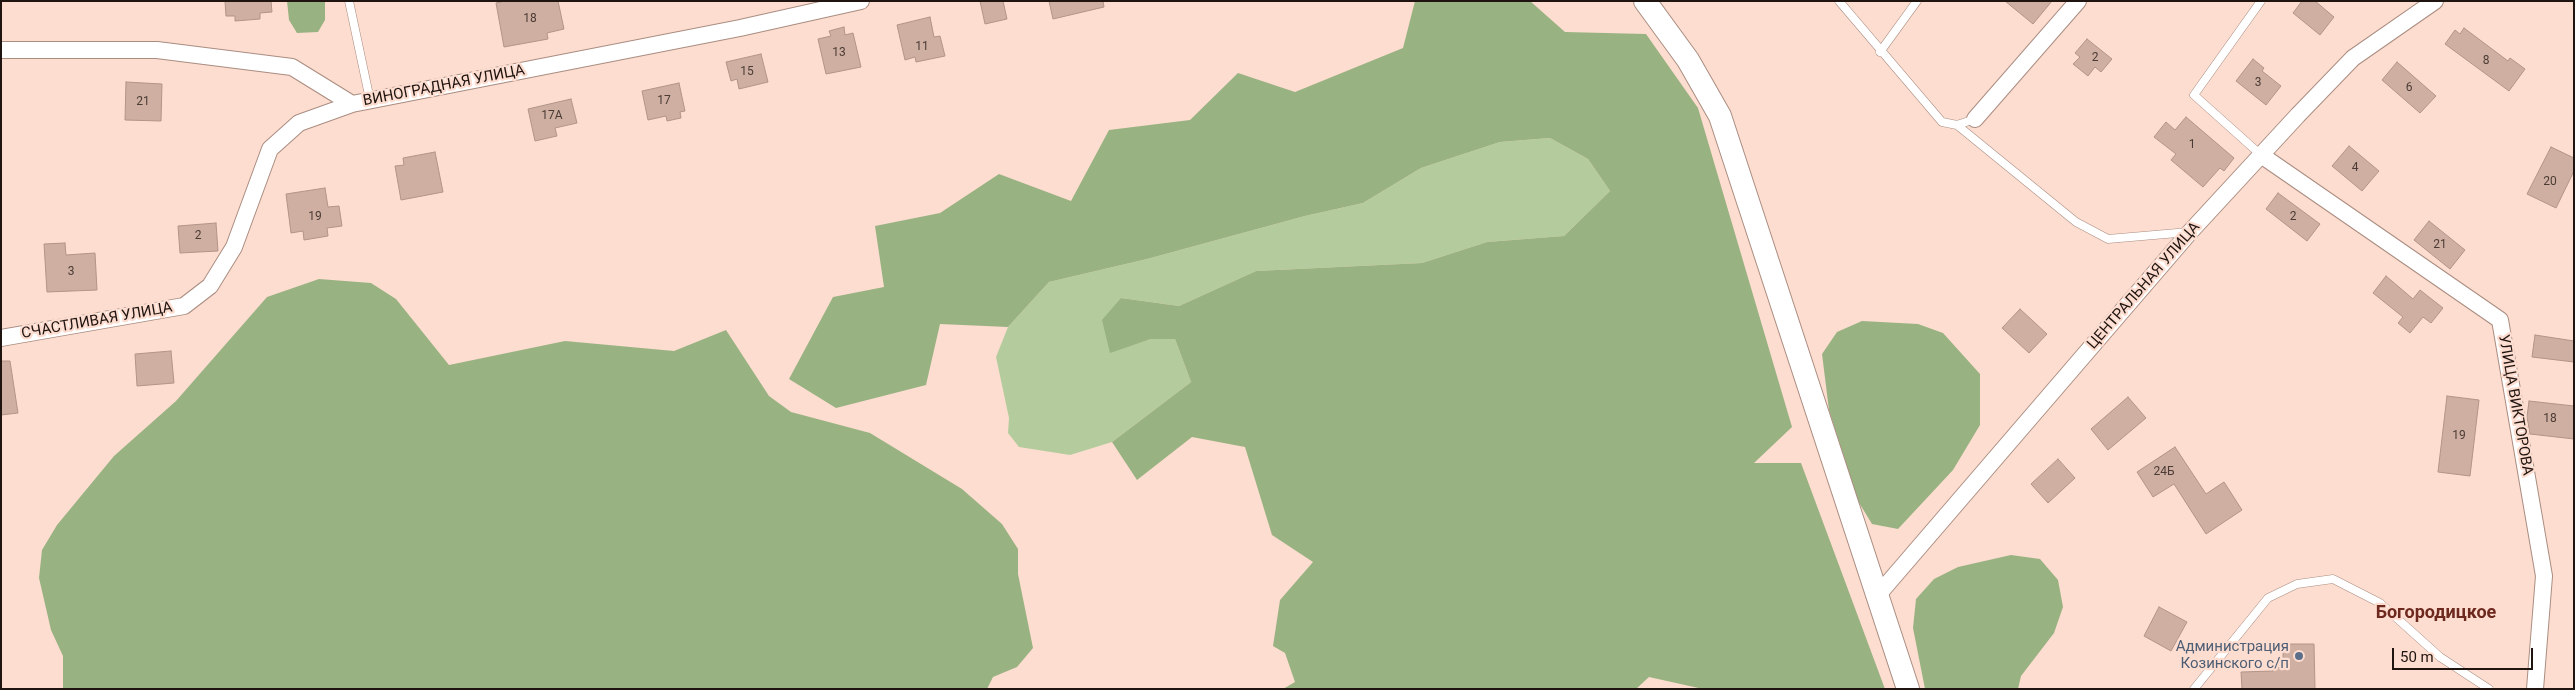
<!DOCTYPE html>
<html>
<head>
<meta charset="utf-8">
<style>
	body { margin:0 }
	#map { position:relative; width:2575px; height:690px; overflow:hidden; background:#fdddd0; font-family:Roboto,sans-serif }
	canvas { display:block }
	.frame { position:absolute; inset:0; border:2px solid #1f1410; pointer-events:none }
	.scale { position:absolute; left:2392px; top:648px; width:141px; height:22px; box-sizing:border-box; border:2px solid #1f1410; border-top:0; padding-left:6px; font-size:15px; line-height:18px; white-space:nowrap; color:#1f1410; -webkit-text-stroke:4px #fdddd0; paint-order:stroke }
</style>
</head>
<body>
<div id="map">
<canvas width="2575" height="690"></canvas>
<div class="frame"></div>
<div class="scale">50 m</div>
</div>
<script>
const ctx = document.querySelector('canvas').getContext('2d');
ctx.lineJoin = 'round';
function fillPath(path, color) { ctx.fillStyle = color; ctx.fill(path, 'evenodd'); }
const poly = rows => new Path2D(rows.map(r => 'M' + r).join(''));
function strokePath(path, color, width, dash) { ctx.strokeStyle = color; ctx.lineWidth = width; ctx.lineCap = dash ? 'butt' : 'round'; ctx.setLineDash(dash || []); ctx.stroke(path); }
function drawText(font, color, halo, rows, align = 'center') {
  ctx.font = font + ' Roboto,sans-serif'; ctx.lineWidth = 4.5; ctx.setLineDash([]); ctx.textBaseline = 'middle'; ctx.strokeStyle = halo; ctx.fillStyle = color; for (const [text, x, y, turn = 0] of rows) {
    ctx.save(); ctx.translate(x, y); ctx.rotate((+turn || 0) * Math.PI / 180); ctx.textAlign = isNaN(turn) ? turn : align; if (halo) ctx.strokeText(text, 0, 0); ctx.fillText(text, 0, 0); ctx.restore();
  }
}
fillPath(poly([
	[1550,138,1588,159,1610,191,1564,236,1487,242,1422,263,1256,271,1179,306,1121,298,1110,352,1151,339,1175,339,1191,382,1112,442,1070,455,1019,447,1008,433,1009,418,996,357,1008,327,1049,282,1147,259,1305,216,1363,203,1421,168,1500,142]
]), '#b4cc9d');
fillPath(poly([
	[287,1,325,1,325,20,318,32,297,33,289,20],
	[1415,1,1530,1,1565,32,1646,34,1698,108,1792,427,1754,463,1801,463,1885,689,1703,689,1649,677,1636,689,1283,689,1295,682,1285,653,1273,646,1280,600,1313,562,1272,535,1245,447,1192,437,1137,480,1112,442,1191,382,1175,339,1151,339,1110,353,1102,320,1121,298,1179,306,1256,271,1422,263,1487,242,1564,236,1610,191,1588,159,1550,138,1500,142,1421,168,1363,203,1305,216,1147,259,1049,282,1008,327,940,324,926,385,836,408,789,379,833,297,884,287,875,226,940,213,999,174,1071,201,1109,130,1190,120,1238,73,1295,92,1403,48],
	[319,279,371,283,396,299,449,365,565,341,674,351,726,330,769,396,791,412,870,433,962,489,1002,524,1018,549,1018,574,1033,648,1017,667,993,677,987,689,63,689,63,656,51,630,39,578,42,550,57,525,114,456,176,401,267,297],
	[1862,321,1918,324,1943,333,1980,374,1980,425,1953,470,1898,529,1872,524,1858,501,1829,410,1822,354,1837,332],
	[2011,555,2040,559,2058,580,2063,607,2054,633,2021,676,2018,689,1925,689,1913,628,1916,599,1934,579,1958,567]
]), '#99b282');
const building = poly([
	[225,1,271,1,272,12,260,13,260,19,235,21,235,16,226,16,225,1],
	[505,1,558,1,564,29,547,33,548,39,504,47,496,3,505,1],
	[980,1,1003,1,1007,19,985,24,980,1],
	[1049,1,1103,1,1104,7,1053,19,1049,1],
	[2005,1,2052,1,2033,24,2005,1],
	[2302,1,2315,1,2334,17,2320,35,2293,13,2302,1],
	[930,17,934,37,940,36,945,56,916,62,915,57,905,60,897,25,930,17],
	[844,27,845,35,853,33,861,67,826,74,818,39,831,36,829,31,844,27],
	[2464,28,2508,61,2510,58,2525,69,2509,91,2445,44,2455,30,2460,34,2464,28],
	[2087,39,2112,59,2101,72,2095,67,2088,76,2073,64,2080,57,2075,53,2087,39],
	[761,54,768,82,739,89,737,79,731,81,726,62,761,54],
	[2253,59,2264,68,2262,71,2281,86,2266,105,2236,81,2253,59],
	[2397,62,2436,96,2420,113,2382,80,2397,62],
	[126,82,162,84,161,121,125,120,126,82],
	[679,83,685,111,680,112,681,118,667,121,666,116,648,120,642,91,679,83],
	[571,99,577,123,555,128,557,136,535,141,528,109,571,99],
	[2186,117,2234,158,2224,171,2220,168,2203,187,2171,160,2176,154,2154,137,2166,122,2175,130,2186,117],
	[2349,146,2379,171,2362,191,2332,166,2349,146],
	[2551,147,2574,158,2574,171,2556,208,2527,194,2551,147],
	[435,152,443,192,401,200,395,166,404,165,403,158,435,152],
	[325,188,328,207,339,206,342,226,327,228,328,236,304,240,303,231,291,233,286,194,325,188],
	[2278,193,2320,224,2307,241,2266,209,2278,193],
	[2429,221,2465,250,2450,269,2414,240,2429,221],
	[216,223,218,251,180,253,178,226,216,223],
	[65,243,66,255,95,253,97,290,47,292,44,244,65,243],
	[2386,276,2413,299,2420,290,2443,308,2431,323,2423,317,2410,333,2398,323,2403,317,2373,293,2386,276],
	[2020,309,2047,334,2029,353,2002,328,2020,309],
	[2535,335,2574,341,2574,362,2532,357,2535,335],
	[171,351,174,383,137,386,135,354,171,351],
	[1,361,10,361,18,413,1,415,1,361],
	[2447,396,2479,400,2470,476,2438,472,2447,396],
	[2128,397,2146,418,2108,450,2091,429,2128,397],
	[2529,401,2574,406,2574,439,2530,434,2527,417,2529,401],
	[2175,447,2206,494,2224,482,2242,510,2206,534,2174,484,2153,497,2137,472,2175,447],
	[2058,459,2075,478,2048,503,2031,484,2058,459],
	[2159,607,2187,622,2171,651,2144,636,2159,607],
	[2283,644,2314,644,2315,689,2242,689,2241,672,2273,671,2273,668,2283,667,2283,644]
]);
fillPath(building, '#ceafa2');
strokePath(building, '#b29488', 1);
const lane = poly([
	[349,1,370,100],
	[1839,1,1942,122,1957,125,1975,119],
	[2261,1,2194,95,2261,155],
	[1880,52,1917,1],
	[1957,125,2076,222,2108,239,2189,232],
	[2194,689,2268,598,2297,584,2333,579,2380,603,2440,657,2489,689]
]);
const street = poly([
	[1,50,157,50,292,67,352,104,740,28,861,1],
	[1975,119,2078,1],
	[2261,155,2500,320,2544,576,2535,689],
	[1,338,184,306,210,286,234,247,270,149,299,123,352,104],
	[1877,596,2190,232,2298,115,2353,58,2435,1]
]);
const secondary = poly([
	[1645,1,1688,60,1720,116,1908,689]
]);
strokePath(lane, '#aa8d81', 9);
strokePath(street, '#aa8d81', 18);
strokePath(secondary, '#aa8d81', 24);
strokePath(lane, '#fff', 8);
strokePath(street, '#fff', 16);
strokePath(secondary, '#fff', 22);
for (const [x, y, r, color] of [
	[2299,656,5,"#5c6f8a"]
]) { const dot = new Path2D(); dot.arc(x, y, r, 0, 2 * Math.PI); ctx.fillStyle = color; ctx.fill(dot); strokePath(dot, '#fdddd0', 2); }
drawText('12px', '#4b3b34', null, [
	["18",530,19],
	["11",922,47],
	["13",839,53],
	["2",2095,58],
	["8",2486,61],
	["15",747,72],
	["3",2258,83],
	["6",2409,88],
	["17",664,101],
	["21",143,102],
	["17А",552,116],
	["1",2192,145],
	["4",2355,168],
	["20",2550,182],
	["19",315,217],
	["2",2293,217],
	["2",198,236],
	["21",2440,245],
	["3",71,272],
	["18",2550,419],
	["19",2459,436],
	["24Б",2164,472]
]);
drawText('15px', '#1f1410', '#fdddd0', [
	["ВИНОГРАДНАЯ УЛИЦА",444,86,-11],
	["ЦЕНТРАЛЬНАЯ УЛИЦА",2144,286,-49],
	["СЧАСТЛИВАЯ УЛИЦА",97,321,-10],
	["УЛИЦА ВИКТОРОВА",2515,405,80]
]);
drawText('15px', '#4e5e75', '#fdddd0', [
	["Администрация",2289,647],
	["Козинского с/п",2289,664]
], 'right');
drawText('bold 18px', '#6d291e', '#fdddd0', [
	["Богородицкое",2436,613]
]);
</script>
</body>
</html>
